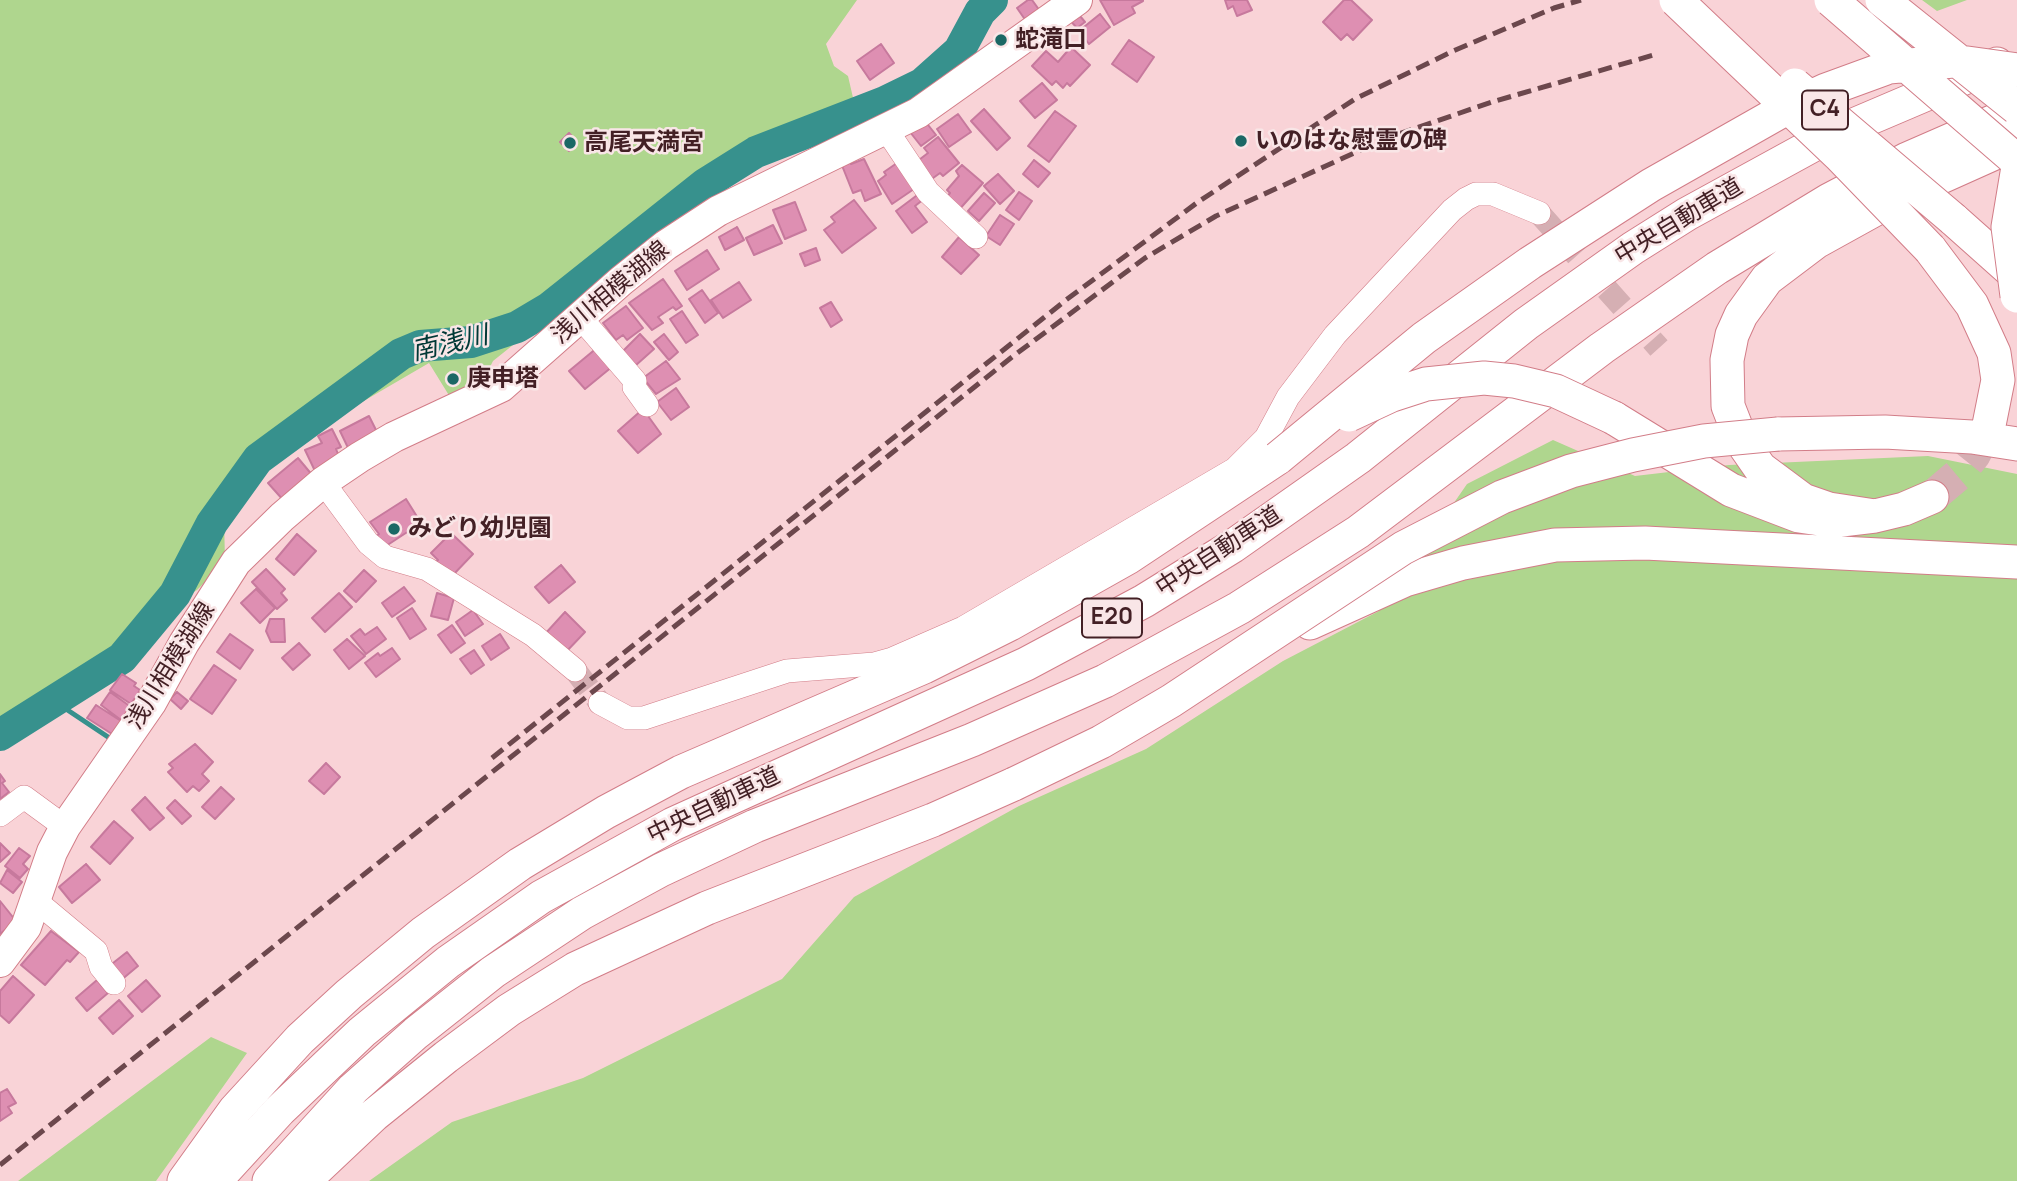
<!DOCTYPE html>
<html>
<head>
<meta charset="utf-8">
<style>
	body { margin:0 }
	canvas { display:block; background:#f9d3d7 }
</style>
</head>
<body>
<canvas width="2017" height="1181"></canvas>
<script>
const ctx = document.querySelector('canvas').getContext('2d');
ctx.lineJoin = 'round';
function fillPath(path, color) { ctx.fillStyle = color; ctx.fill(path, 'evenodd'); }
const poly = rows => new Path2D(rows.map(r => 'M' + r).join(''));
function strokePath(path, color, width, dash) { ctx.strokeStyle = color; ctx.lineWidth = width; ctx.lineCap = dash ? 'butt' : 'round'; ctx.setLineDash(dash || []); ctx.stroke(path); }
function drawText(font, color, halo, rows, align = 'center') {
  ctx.font = font + ' Manrope,"Noto Sans JP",sans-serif'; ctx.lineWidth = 5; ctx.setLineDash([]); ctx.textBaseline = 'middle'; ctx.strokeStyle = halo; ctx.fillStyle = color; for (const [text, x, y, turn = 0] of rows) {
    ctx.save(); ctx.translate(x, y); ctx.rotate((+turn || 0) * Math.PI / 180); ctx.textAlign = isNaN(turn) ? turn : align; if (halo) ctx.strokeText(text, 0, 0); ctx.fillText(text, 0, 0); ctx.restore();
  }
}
fillPath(poly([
	[0,0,857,0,826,44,834,66,848,76,854,102,783,129,493,361,485,377,450,397,429,363,302,437,261,473,224,517,225,562,197,590,145,621,97,665,0,719],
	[1922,0,1967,0,1937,11],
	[1553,440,1635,476,1729,465,1928,456,2017,474,2017,1181,369,1181,452,1122,583,1078,782,979,854,897,1019,806,1146,749,1283,661,1379,611,1467,484],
	[211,1037,247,1053,156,1181,18,1181]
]), '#afd68e');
strokePath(poly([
	[54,701,114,741]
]), '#37918d', 5);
strokePath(poly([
	[0,735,122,658,175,594,212,523,258,459,401,354,420,346,471,342,517,327,549,308,705,184,756,152,885,102,922,84,959,51,980,12,992,0]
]), '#37918d', 32);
const building = poly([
	[1028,0,1032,0,1040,11,1026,21,1017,8,1028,0],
	[1100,0,1143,0,1143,1,1132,7,1135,13,1114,25,1100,0],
	[1225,0,1247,0,1252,10,1237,16,1233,6,1228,9,1225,0],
	[1344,0,1351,0,1372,20,1353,40,1347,34,1341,40,1323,22,1344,0],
	[1075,10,1085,22,1077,28,1067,17,1075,10],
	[1100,14,1110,27,1089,44,1079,31,1100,14],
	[1129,40,1154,57,1137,82,1112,64,1129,40],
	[881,44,894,63,870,80,857,61,881,44],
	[1071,47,1090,65,1070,86,1067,83,1063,88,1056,81,1052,85,1032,66,1046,51,1058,62,1071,47],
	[1042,83,1057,100,1035,118,1020,101,1042,83],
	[984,109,1010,138,997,150,971,121,984,109],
	[1055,111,1076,126,1049,162,1028,146,1055,111],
	[958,114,971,132,949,147,937,129,958,114],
	[925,121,936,135,921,146,910,132,925,121],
	[569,133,577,142,569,151,560,142,569,133],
	[938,137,959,163,943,176,940,173,929,181,915,163,928,153,924,148,938,137],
	[864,159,881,194,865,201,861,190,853,193,841,163,849,160,851,164,864,159],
	[1034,160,1050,173,1038,187,1023,174,1034,160],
	[897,163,914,189,892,204,878,181,886,175,884,172,897,163],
	[962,165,983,183,957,212,944,200,950,193,947,190,959,176,956,171,962,165],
	[998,174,1014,191,1000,204,984,186,998,174],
	[1019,192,1032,201,1019,220,1006,210,1019,192],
	[920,193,924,199,915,206,927,222,912,233,896,211,920,193],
	[984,193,995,203,979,221,968,211,984,193],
	[854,200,876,228,842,253,824,230,835,222,831,217,854,200],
	[795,202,806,230,785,239,773,210,795,202],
	[1000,215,1014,224,1000,245,986,236,1000,215],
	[773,225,782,243,754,255,746,238,773,225],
	[737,227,744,240,725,250,719,237,737,227],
	[959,237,979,255,961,274,942,257,959,237],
	[816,248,820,260,805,266,800,254,816,248],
	[707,250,719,269,687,290,675,271,707,250],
	[663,279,682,306,676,310,673,307,658,317,663,323,652,330,629,303,663,279],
	[739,282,751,300,723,318,711,300,739,282],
	[702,290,718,313,705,323,689,299,702,290],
	[831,302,842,320,831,327,820,308,831,302],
	[626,306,643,328,627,340,623,335,616,340,603,323,626,306],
	[682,311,698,335,686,343,670,319,682,311],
	[640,334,654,349,635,366,622,352,640,334],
	[664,334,678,352,669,360,654,342,664,334],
	[598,347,613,366,585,389,569,371,598,347],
	[666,361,680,379,656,394,643,378,666,361],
	[676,388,689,407,671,420,657,402,676,388],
	[643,409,661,434,638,453,618,431,643,409],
	[369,416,379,436,350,452,340,431,369,416],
	[332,429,341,447,336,449,340,459,315,471,305,450,322,443,318,436,332,429],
	[298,458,313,476,284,501,268,483,298,458],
	[406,499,421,523,383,548,374,538,379,534,370,522,406,499],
	[451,533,473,554,453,575,436,562,438,560,431,553,451,533],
	[297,534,316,551,294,575,276,559,297,534],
	[561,565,575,582,549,603,535,587,561,565],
	[266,569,285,589,281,593,287,600,277,609,252,582,266,569],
	[364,570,376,581,356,602,344,591,364,570],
	[404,587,415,601,392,617,382,603,404,587],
	[256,589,275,608,260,623,241,603,256,589],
	[339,593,352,607,325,632,312,618,339,593],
	[437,593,454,598,448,620,431,616,437,593],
	[412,608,426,629,410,639,397,618,412,608],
	[473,610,483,624,465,636,456,622,473,610],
	[565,612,585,632,565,653,545,634,565,612],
	[270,619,284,619,285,642,271,642,266,631,270,619],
	[452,625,465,643,451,653,438,635,452,625],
	[377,627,386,639,366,654,351,636,360,629,365,635,377,627],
	[230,634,253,650,240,669,217,652,230,634],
	[500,634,509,648,491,660,482,646,500,634],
	[347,639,365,656,349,669,334,650,347,639],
	[299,643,310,655,293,670,282,658,299,643],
	[392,648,400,659,376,677,365,663,378,653,380,656,392,648],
	[474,650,484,665,471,674,460,659,474,650],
	[214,665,236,680,212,714,190,699,214,665],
	[122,674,136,683,134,686,140,690,131,704,110,690,122,674],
	[110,692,131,707,121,720,101,705,110,692],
	[177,692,188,701,181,709,170,699,177,692],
	[96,705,121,721,112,734,87,718,96,705],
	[195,744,213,762,202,774,209,781,199,791,193,786,187,792,168,772,173,768,169,764,195,744],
	[326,763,340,777,324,794,309,781,326,763],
	[0,774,5,781,2,783,9,792,0,799,0,774],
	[221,787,234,799,215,819,202,807,221,787],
	[145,797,164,818,150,830,132,810,145,797],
	[175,800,191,816,182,824,167,808,175,800],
	[114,821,133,838,110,864,91,847,114,821],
	[0,843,10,853,0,862,0,843],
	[19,848,30,856,23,864,28,869,20,878,5,866,19,848],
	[86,864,100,880,72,903,59,887,86,864],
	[7,870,22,882,13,893,0,883,7,870],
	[0,901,16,921,0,934,0,901],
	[51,931,79,952,70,962,67,960,45,985,21,965,51,931],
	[127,952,138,966,120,981,108,967,127,952],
	[13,976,34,995,9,1023,0,1015,0,991,13,976],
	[97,980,108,993,87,1011,76,998,97,980],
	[146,980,160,996,142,1012,128,996,146,980],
	[119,1000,133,1016,113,1034,99,1018,119,1000],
	[7,1089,16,1103,8,1107,12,1113,0,1121,0,1093,7,1089]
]);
fillPath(building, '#de8fb2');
strokePath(building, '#c7799d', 2);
strokePath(poly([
	[1539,213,1659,348],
	[575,670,600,703]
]), '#d5afb3', 23, [23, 11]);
strokePath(poly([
	[1932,497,1958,475,1974,455,1989,425]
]), '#d5afb3', 33, [33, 17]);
const minor = poly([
	[886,129,928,192,976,237],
	[579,316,635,381,634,387,647,405],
	[323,482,368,543,385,557,427,569,533,635,575,670],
	[600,703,628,718,644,718,787,671,874,664,892,659,963,628,1235,469,1266,438,1288,397,1335,335,1452,210,1466,199,1476,194,1493,194,1539,213],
	[0,815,24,797,65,827],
	[36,901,96,951,101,967,114,983]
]);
const major = poly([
	[0,962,26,927,52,852,65,827,151,703,184,643,236,562,282,517,323,482,360,457,394,437,501,387,621,281,666,245,718,211,918,113,1077,0]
]);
const highway = poly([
	[1953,219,2017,276],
	[1930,249,1972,305,1994,353,1998,380,1989,425],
	[1614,418,1731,490,1799,516,1833,521,1875,516,1904,509,1932,497],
	[1778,434,1885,432,1972,437,2017,444],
	[1875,516,1829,509,1803,500,1760,468,1742,442,1728,406,1727,360,1732,335,1741,315,1767,279,1816,242,1901,195,2017,143],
	[1310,623,1405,580,1463,563,1555,545,1645,543,2017,562],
	[184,1181,235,1110,300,1039,349,994,423,933,520,864,606,812,681,772,924,667,1010,624,1129,557,1278,458],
	[215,1181,280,1110,362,1032,448,962,541,897,673,824,1026,664,1144,601,1233,546,1358,458,1526,324,1633,248,1687,214,1835,133,1997,64],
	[269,1181,353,1089,416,1033,493,972,582,913,661,870,755,826,972,740,1105,681,1239,608,1358,532,1602,348,1717,268,1829,200,1907,159,2017,111],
	[304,1181,374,1115,446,1057,509,1010,575,969,707,908,933,820,1014,784]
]);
strokePath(minor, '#d27d88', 24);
strokePath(major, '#d27d88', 32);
strokePath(highway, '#d27d88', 35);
strokePath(minor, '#fff', 23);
strokePath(major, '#fff', 30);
strokePath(highway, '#fff', 33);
strokePath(poly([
	[492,758,1066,300,1198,202,1355,99,1453,51,1554,8,1581,0],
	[0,1165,1012,357,1145,258,1216,216,1387,138,1492,102,1657,54]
]), '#6c484d', 5, [14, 7]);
const highwayBridge = poly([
	[1676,0,1840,156,1930,249],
	[1831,0,2017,161],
	[1882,0,2017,108],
	[1795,85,1953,219],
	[2017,173,2008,227,2017,296],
	[1349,415,1392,395,1426,384,1484,378,1514,381,1556,391,1614,418],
	[1278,458,1424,338,1530,263,1651,185,1785,109,1826,90,1889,67,1953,61,2017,70],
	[1014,784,1101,742,1171,701,1403,548,1502,497,1571,471,1633,455,1704,441,1778,434]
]);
strokePath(highwayBridge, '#d27d88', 35, []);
strokePath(highwayBridge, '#fff', 33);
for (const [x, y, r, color] of [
	[1001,40,7,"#1b6865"],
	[1241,141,7,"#1b6865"],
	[570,143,7,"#1b6865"],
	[453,379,7,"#1b6865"],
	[394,529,7,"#1b6865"]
]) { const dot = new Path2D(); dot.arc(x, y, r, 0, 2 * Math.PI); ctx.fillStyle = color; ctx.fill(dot); strokePath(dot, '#f9e6e7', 2.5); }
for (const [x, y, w] of [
	[1825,110,46],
	[1112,618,60]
]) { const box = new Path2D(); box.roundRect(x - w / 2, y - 19.5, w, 39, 5); ctx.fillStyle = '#f9e6e7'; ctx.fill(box); strokePath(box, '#432025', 2); }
drawText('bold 23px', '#432025', null, [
	["C4",1825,110],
	["E20",1112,618]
]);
drawText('bold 24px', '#432025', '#f9e6e7', [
	["蛇滝口",1015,40],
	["いのはな慰霊の碑",1255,141],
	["高尾天満宮",584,143],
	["庚申塔",467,379],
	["みどり幼児園",408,529]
], 'left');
drawText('24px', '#432025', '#f9e6e7', [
	["中央自動車道",1679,222,-31],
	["浅川相模湖線",611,293,-40],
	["中央自動車道",1219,552,-33],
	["浅川相模湖線",171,666,-58],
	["中央自動車道",714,806,-26]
]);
drawText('italic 26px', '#003836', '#f9e6e7', [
	["南浅川",450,344,-13]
]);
</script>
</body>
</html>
